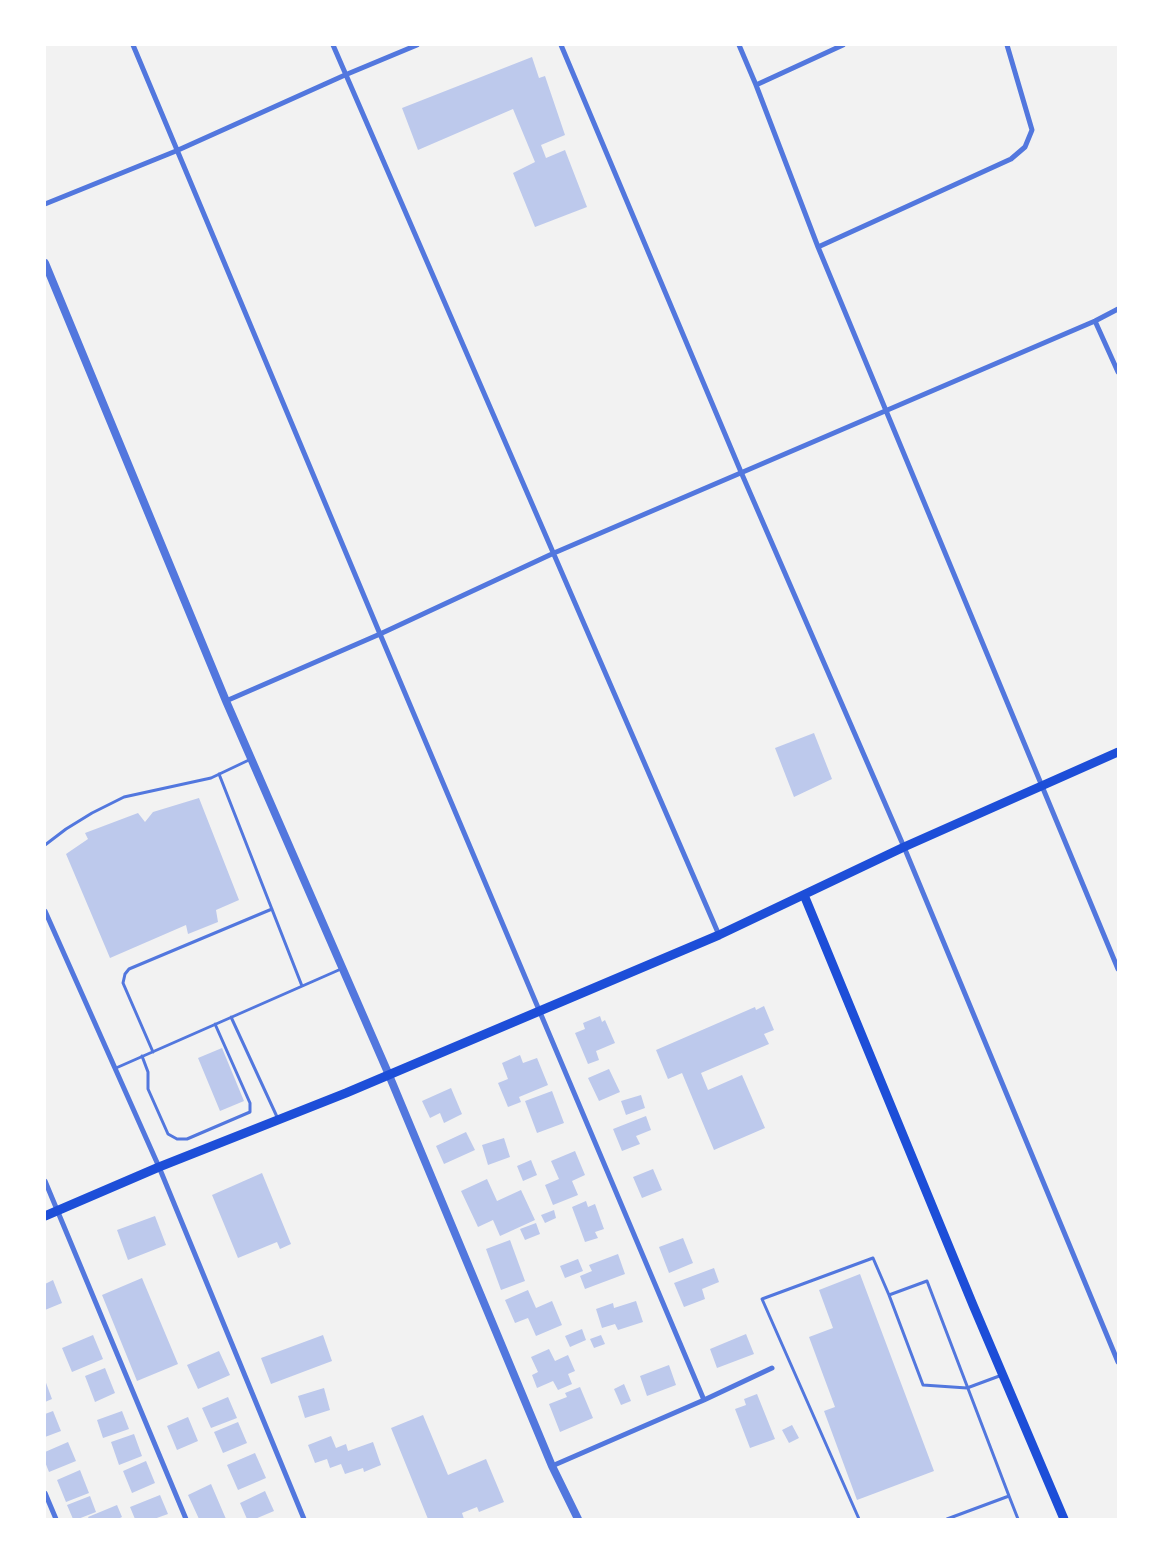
<!DOCTYPE html>
<html>
<head>
<meta charset="utf-8">
<style>
	body { margin:0 }
	#map { position:relative; width:1163px; height:1564px; overflow:hidden; background:#f2f2f2; font-family:"DejaVu Sans",sans-serif }
	canvas { display:block }
	.frame { position:absolute; inset:0; border:46px solid #fff; pointer-events:none }
</style>
</head>
<body>
<div id="map">
<canvas width="1163" height="1564"></canvas>
<div class="frame"></div>
</div>
<script>
const ctx = document.querySelector('canvas').getContext('2d');
ctx.lineJoin = 'round';
function fillPath(path, color) { ctx.fillStyle = color; ctx.fill(path, 'evenodd'); }
const poly = rows => new Path2D(rows.map(r => 'M' + r).join(''));
function strokePath(path, color, width, dash) { ctx.strokeStyle = color; ctx.lineWidth = width; ctx.lineCap = dash ? 'butt' : 'round'; ctx.setLineDash(dash || []); ctx.stroke(path); }
fillPath(poly([
	[532,57,539,78,545,76,565,135,541,145,546,158,565,150,587,207,535,227,513,173,535,162,513,109,418,150,402,108],
	[814,733,832,779,794,797,775,748],
	[199,798,239,900,216,910,218,922,188,934,186,925,110,958,66,854,88,839,85,833,138,813,145,822,153,812],
	[764,1006,774,1030,764,1034,769,1044,701,1073,708,1090,742,1075,765,1128,714,1150,682,1073,668,1079,656,1050,755,1007,756,1010],
	[600,1016,602,1022,605,1020,615,1043,596,1051,599,1060,588,1064,575,1033,585,1029,583,1023],
	[222,1048,244,1101,220,1111,198,1058],
	[520,1055,523,1063,537,1058,548,1085,519,1097,521,1102,508,1107,498,1083,508,1079,502,1063],
	[609,1069,620,1092,599,1101,588,1078],
	[451,1088,462,1114,444,1123,440,1113,430,1118,422,1101],
	[552,1091,564,1123,537,1133,525,1101],
	[641,1095,645,1108,626,1115,621,1101],
	[646,1116,651,1130,636,1136,640,1144,622,1151,613,1129],
	[466,1132,475,1150,444,1164,436,1146],
	[504,1138,510,1157,488,1165,482,1145],
	[575,1151,585,1175,572,1181,578,1195,553,1205,545,1185,559,1179,551,1161],
	[531,1160,537,1175,523,1181,517,1166],
	[653,1169,662,1190,642,1198,633,1177],
	[262,1173,291,1244,280,1249,277,1242,238,1258,212,1195],
	[487,1179,497,1201,521,1190,535,1220,500,1236,493,1220,478,1227,461,1191],
	[586,1201,588,1207,595,1204,604,1229,595,1232,598,1238,585,1242,572,1207],
	[554,1210,556,1218,545,1223,541,1215],
	[155,1216,166,1245,128,1260,117,1230],
	[536,1223,540,1234,525,1240,520,1229],
	[683,1238,693,1263,669,1273,659,1247],
	[510,1240,525,1281,501,1290,486,1249],
	[618,1254,625,1274,585,1289,580,1276,592,1271,589,1265],
	[578,1259,583,1271,565,1278,560,1266],
	[714,1268,719,1282,702,1289,705,1299,684,1307,674,1283],
	[860,1274,934,1471,857,1500,824,1411,835,1407,809,1337,833,1328,819,1290],
	[142,1278,178,1364,137,1381,102,1295],
	[53,1280,62,1303,45,1310,45,1284],
	[528,1290,536,1308,552,1301,562,1325,536,1336,528,1318,515,1323,505,1300],
	[636,1301,643,1322,618,1330,615,1324,602,1328,596,1309,613,1303,614,1308],
	[582,1329,586,1340,570,1347,565,1336],
	[746,1334,754,1354,717,1368,710,1349],
	[93,1335,103,1359,72,1372,62,1348],
	[323,1335,332,1361,271,1384,261,1358],
	[601,1335,605,1344,594,1348,590,1339],
	[549,1349,555,1361,568,1355,575,1371,568,1374,572,1384,558,1390,553,1381,537,1388,532,1375,538,1372,531,1357],
	[219,1351,230,1375,198,1389,187,1365],
	[669,1365,676,1385,647,1396,640,1376],
	[105,1368,115,1393,95,1402,85,1376],
	[45,1380,52,1399,45,1402],
	[624,1384,631,1401,621,1405,614,1389],
	[580,1387,593,1418,560,1432,549,1404,567,1397,565,1393],
	[324,1388,330,1410,305,1418,298,1396],
	[757,1394,775,1439,750,1448,735,1409,746,1405,744,1399],
	[228,1397,237,1418,211,1428,202,1408],
	[53,1411,61,1431,45,1437,45,1414],
	[122,1411,129,1429,103,1438,97,1420],
	[423,1415,448,1475,486,1459,504,1502,479,1512,477,1507,462,1513,464,1519,428,1519,391,1428],
	[188,1417,198,1441,177,1450,167,1426],
	[238,1422,247,1443,223,1453,214,1432],
	[792,1425,799,1438,789,1443,782,1430],
	[134,1434,142,1456,119,1465,111,1442],
	[331,1436,336,1448,346,1444,348,1451,373,1442,381,1465,364,1472,363,1468,345,1474,341,1464,330,1468,327,1459,315,1463,308,1445],
	[68,1442,76,1461,49,1472,45,1462,45,1452],
	[255,1453,266,1478,238,1490,227,1465],
	[146,1461,155,1483,132,1493,123,1471],
	[80,1470,89,1493,66,1502,57,1480],
	[211,1484,226,1519,199,1519,188,1495],
	[265,1491,274,1511,255,1519,247,1519,240,1503],
	[160,1495,168,1514,154,1519,135,1519,130,1507],
	[90,1496,96,1512,78,1519,73,1519,67,1505],
	[117,1505,122,1517,118,1519,89,1519,88,1517]
]), '#bdc9ec');
strokePath(poly([
	[219,774,302,986],
	[45,845,66,829,92,813,124,797,211,778,251,759],
	[231,1017,278,1119],
	[153,1052,123,983,125,974,129,969,272,909],
	[142,1056,148,1072,148,1089,168,1134,177,1139,187,1139,250,1112,250,1103,215,1024],
	[116,1068,341,969],
	[889,1295,923,1385,967,1388,1002,1375],
	[1009,1496,1018,1519],
	[859,1519,762,1299,873,1258,889,1295,927,1281,1009,1496,947,1519]
]), '#5277de', 3);
strokePath(poly([
	[133,45,380,634,704,1400],
	[333,45,719,935],
	[561,45,741,472,904,847,1118,1362],
	[739,45,756,85,818,247,1118,969],
	[756,85,843,45],
	[45,204,176,151,345,75,417,45],
	[818,247,1011,159,1025,147,1032,130,1007,45],
	[1095,321,1118,372],
	[226,701,380,634,554,553,1095,321,1118,309],
	[45,911,159,1167,304,1519],
	[45,1181,186,1519],
	[552,1466,704,1400,772,1368],
	[45,1493,56,1519]
]), '#5277de', 5);
strokePath(poly([
	[45,263,226,701,389,1075,552,1466,578,1519]
]), '#5277de', 8);
strokePath(poly([
	[804,895,973,1305,1064,1519],
	[45,1216,159,1167,346,1093,719,935,904,847,1118,752]
]), '#1d4ed8', 9);
</script>
</body>
</html>
